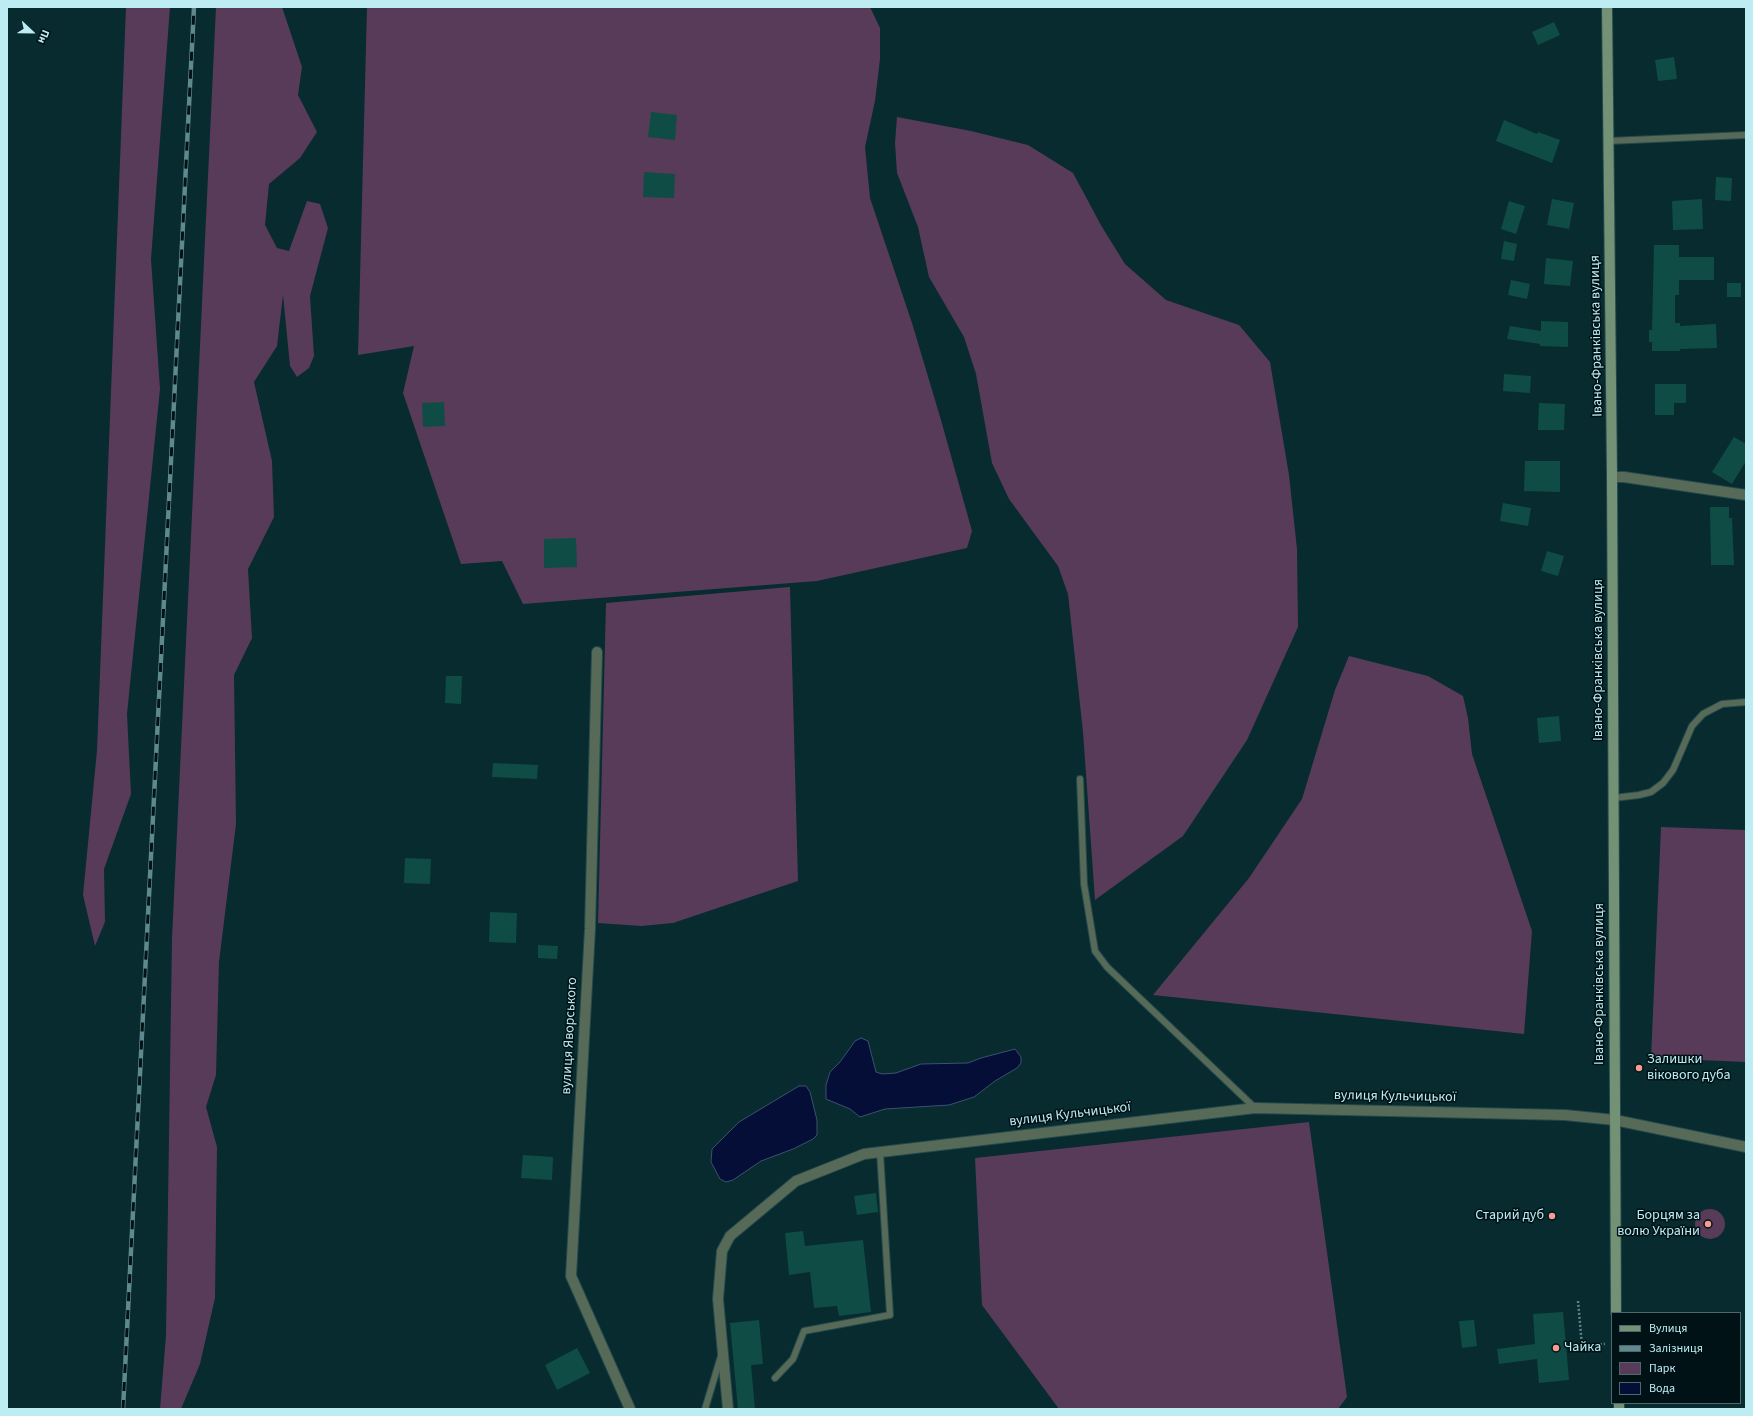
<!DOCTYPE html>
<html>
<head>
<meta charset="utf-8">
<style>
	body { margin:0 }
	#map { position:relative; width:1753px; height:1416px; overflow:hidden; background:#072b2f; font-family:"Source Sans 3",sans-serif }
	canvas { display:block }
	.frame { position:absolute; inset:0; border:8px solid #bdedf3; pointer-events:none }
	.legend { position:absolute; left:1611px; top:1312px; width:130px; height:92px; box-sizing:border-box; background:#001215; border:1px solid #4c6a6e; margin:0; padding:5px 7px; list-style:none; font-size:12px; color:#bdedf3 }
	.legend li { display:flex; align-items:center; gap:8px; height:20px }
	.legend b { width:20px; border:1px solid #4c6a6e }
	.north { position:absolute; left:12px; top:12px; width:40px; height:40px; -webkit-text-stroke:3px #001215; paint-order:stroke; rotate:112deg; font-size:11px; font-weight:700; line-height:16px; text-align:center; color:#bdedf3 }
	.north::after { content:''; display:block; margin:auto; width:14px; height:18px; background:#bdedf3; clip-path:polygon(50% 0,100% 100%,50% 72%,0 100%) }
</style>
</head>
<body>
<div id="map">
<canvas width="1753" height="1416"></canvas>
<div class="frame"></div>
<ul class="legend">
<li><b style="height:5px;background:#739174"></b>Вулиця</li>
<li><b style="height:5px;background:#5f898e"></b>Залізниця</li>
<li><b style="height:11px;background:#583b58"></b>Парк</li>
<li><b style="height:11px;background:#040e37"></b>Вода</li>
</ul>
<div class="north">Пн</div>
</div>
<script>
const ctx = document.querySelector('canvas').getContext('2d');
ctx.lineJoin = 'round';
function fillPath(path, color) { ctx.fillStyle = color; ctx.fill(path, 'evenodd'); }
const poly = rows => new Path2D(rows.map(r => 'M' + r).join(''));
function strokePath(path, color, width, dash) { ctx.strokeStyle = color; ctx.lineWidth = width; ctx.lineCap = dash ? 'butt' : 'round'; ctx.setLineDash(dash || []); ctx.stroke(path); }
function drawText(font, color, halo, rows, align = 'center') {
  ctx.font = font + ' "Source Sans 3",sans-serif'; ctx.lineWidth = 3; ctx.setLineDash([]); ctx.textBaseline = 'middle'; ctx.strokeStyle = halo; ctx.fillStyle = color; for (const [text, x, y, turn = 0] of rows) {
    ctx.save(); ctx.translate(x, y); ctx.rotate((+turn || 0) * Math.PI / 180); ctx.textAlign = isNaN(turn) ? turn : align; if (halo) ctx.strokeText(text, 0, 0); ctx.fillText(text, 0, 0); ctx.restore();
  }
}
fillPath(poly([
	[126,7,170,7,151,259,160,389,127,714,131,794,104,869,105,922,95,946,83,895,97,750],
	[216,7,282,7,302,67,298,95,317,132,300,158,269,184,265,225,277,248,289,251,307,201,320,204,328,228,310,296,314,356,309,368,297,377,290,366,283,295,277,346,254,382,272,461,274,517,248,569,252,638,234,675,236,824,219,962,216,1075,206,1107,217,1147,215,1298,200,1364,181,1409,160,1409,166,1335,172,938],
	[367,7,870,7,880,28,880,59,875,101,865,147,870,198,912,323,941,420,972,531,967,548,817,581,523,604,502,561,461,564,403,393,414,346,358,355],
	[897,117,971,131,1028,145,1073,173,1102,227,1125,264,1166,300,1239,325,1270,362,1289,475,1297,549,1298,627,1247,740,1183,836,1095,900,1083,732,1068,594,1058,566,1009,499,992,463,976,374,964,337,929,277,918,227,897,173,895,143],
	[790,587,798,881,673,923,641,926,598,923,606,603],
	[1349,656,1428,676,1463,696,1468,718,1472,754,1532,931,1524,1034,1153,995,1249,878,1302,799,1335,690],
	[1661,827,1746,830,1746,1062,1651,1058],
	[1309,1122,1347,1397,1338,1409,1059,1409,982,1305,975,1158],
	'1695 1224a15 15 0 1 1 30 0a15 15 0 1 1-30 0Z'
]), '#583b58');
const water = poly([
	[861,1038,868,1041,876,1072,882,1074,896,1073,921,1064,968,1063,981,1058,1015,1049,1021,1057,1021,1063,1017,1068,995,1081,974,1097,949,1105,885,1109,860,1117,850,1109,826,1099,826,1085,830,1072,840,1062,855,1041,861,1038],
	[799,1086,806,1086,810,1092,817,1120,817,1135,813,1139,793,1149,761,1161,733,1180,726,1182,720,1179,711,1162,712,1149,739,1122,799,1086]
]);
fillPath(water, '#040e37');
strokePath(water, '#3c516f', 1);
fillPath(poly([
	[1554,22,1560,35,1538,45,1532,32],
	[1674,57,1677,79,1658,81,1655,60],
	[651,112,677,115,675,140,648,137],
	[1504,120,1537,134,1538,132,1560,140,1552,163,1496,141],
	[644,172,675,174,674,198,643,197],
	[1716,177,1732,178,1731,201,1715,200],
	[1552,199,1574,203,1569,229,1547,225],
	[1702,199,1703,229,1673,230,1672,201],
	[1509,201,1525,206,1516,234,1501,229],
	[1504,241,1517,244,1514,261,1501,259],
	[1654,245,1679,245,1679,257,1714,257,1714,280,1679,280,1679,295,1675,295,1675,323,1680,323,1680,326,1716,324,1717,348,1680,349,1680,351,1652,351,1652,342,1649,342,1649,330,1652,330],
	[1546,258,1573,261,1570,286,1544,284],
	[1511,280,1530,284,1527,299,1508,295],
	[1727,283,1741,283,1741,297,1727,297],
	[1541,321,1568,322,1568,347,1540,346,1540,344,1507,339,1510,326,1541,331],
	[1504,374,1531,376,1530,393,1503,391],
	[1655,384,1686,384,1686,403,1674,403,1674,415,1655,415],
	[444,402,445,426,423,427,422,403],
	[1539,403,1565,404,1564,430,1538,430],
	[1734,437,1746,444,1746,461,1732,484,1712,472],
	[1525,461,1560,461,1560,492,1524,491],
	[1503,503,1531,508,1528,526,1500,521],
	[1710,507,1729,507,1729,518,1732,518,1734,565,1711,565],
	[576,538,577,567,544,568,544,539],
	[1547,551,1564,556,1558,576,1541,571],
	[446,676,462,676,461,704,445,703],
	[1559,716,1561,741,1539,743,1537,718],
	[493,763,538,765,537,779,492,777],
	[405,858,431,859,430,884,404,883],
	[490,912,517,913,516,943,489,942],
	[538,945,558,946,557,959,538,958],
	[523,1155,553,1157,552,1180,521,1178],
	[876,1193,878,1212,857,1215,854,1196],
	[803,1231,805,1246,863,1240,871,1312,839,1316,837,1306,814,1308,810,1272,789,1275,785,1233],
	[1563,1312,1569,1380,1539,1383,1537,1359,1499,1364,1497,1349,1535,1344,1533,1314],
	[759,1320,763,1364,751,1365,755,1409,738,1409,730,1323],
	[1474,1320,1477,1346,1462,1348,1459,1321],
	[577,1348,590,1373,557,1390,545,1365]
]), '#104c46');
const service = poly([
	[1608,141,1746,135],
	[1080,779,1084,884,1095,951,1107,967,1255,1108],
	[1614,798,1639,795,1651,792,1663,783,1673,770,1692,726,1703,714,1722,704,1746,702],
	[775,1378,793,1359,804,1331,890,1315,880,1152],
	[705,1409,721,1356]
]);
const minor = poly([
	[1612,477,1624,477,1746,495],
	[597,652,590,929,571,1276,630,1409],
	[728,1409,718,1299,722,1251,730,1236,796,1181,864,1154,1255,1108,1565,1115,1615,1120,1746,1147]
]);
const secondary = poly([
	[1607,7,1612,477,1616,1313],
	[1619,1403,1619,1409]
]);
strokePath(service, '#244a4e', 8);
strokePath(minor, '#244a4e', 12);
strokePath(secondary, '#244a4e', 12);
strokePath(poly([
	[1578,1301,1582,1346],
	[1568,1347,1605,1344]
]), '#5a8489', 2.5, [2, 2]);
strokePath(service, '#576a58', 6);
strokePath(minor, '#576a58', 10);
strokePath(secondary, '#739174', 10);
const rail = poly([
	[123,1409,194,7]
]);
strokePath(rail, '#5f898e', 4.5);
strokePath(rail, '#001215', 3, [9]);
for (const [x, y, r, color] of [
	[1639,1068,4,"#f59c93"],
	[1552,1216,4,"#f59c93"],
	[1708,1224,4,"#f59c93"],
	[1556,1348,4,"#f59c93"]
]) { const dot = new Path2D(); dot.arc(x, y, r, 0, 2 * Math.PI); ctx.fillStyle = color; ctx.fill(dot); strokePath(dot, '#001215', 1.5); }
drawText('14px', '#bdedf3', '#001215', [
	["Івано-Франківська вулиця",1597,336,-91],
	["Івано-Франківська вулиця",1599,660,-90],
	["Івано-Франківська вулиця",1600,984,-90],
	["вулиця Яворського",570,1036,-87],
	["вулиця Кульчицької",1395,1097,1],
	["вулиця Кульчицької",1070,1115,-7]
]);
drawText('14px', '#bdedf3', '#001215', [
	["Залишки",1647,1060],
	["вікового дуба",1647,1076],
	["Старий дуб",1544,1216,"right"],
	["Борцям за",1700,1216,"right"],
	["волю України",1700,1232,"right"],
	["Чайка",1564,1348]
], 'left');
</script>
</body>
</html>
